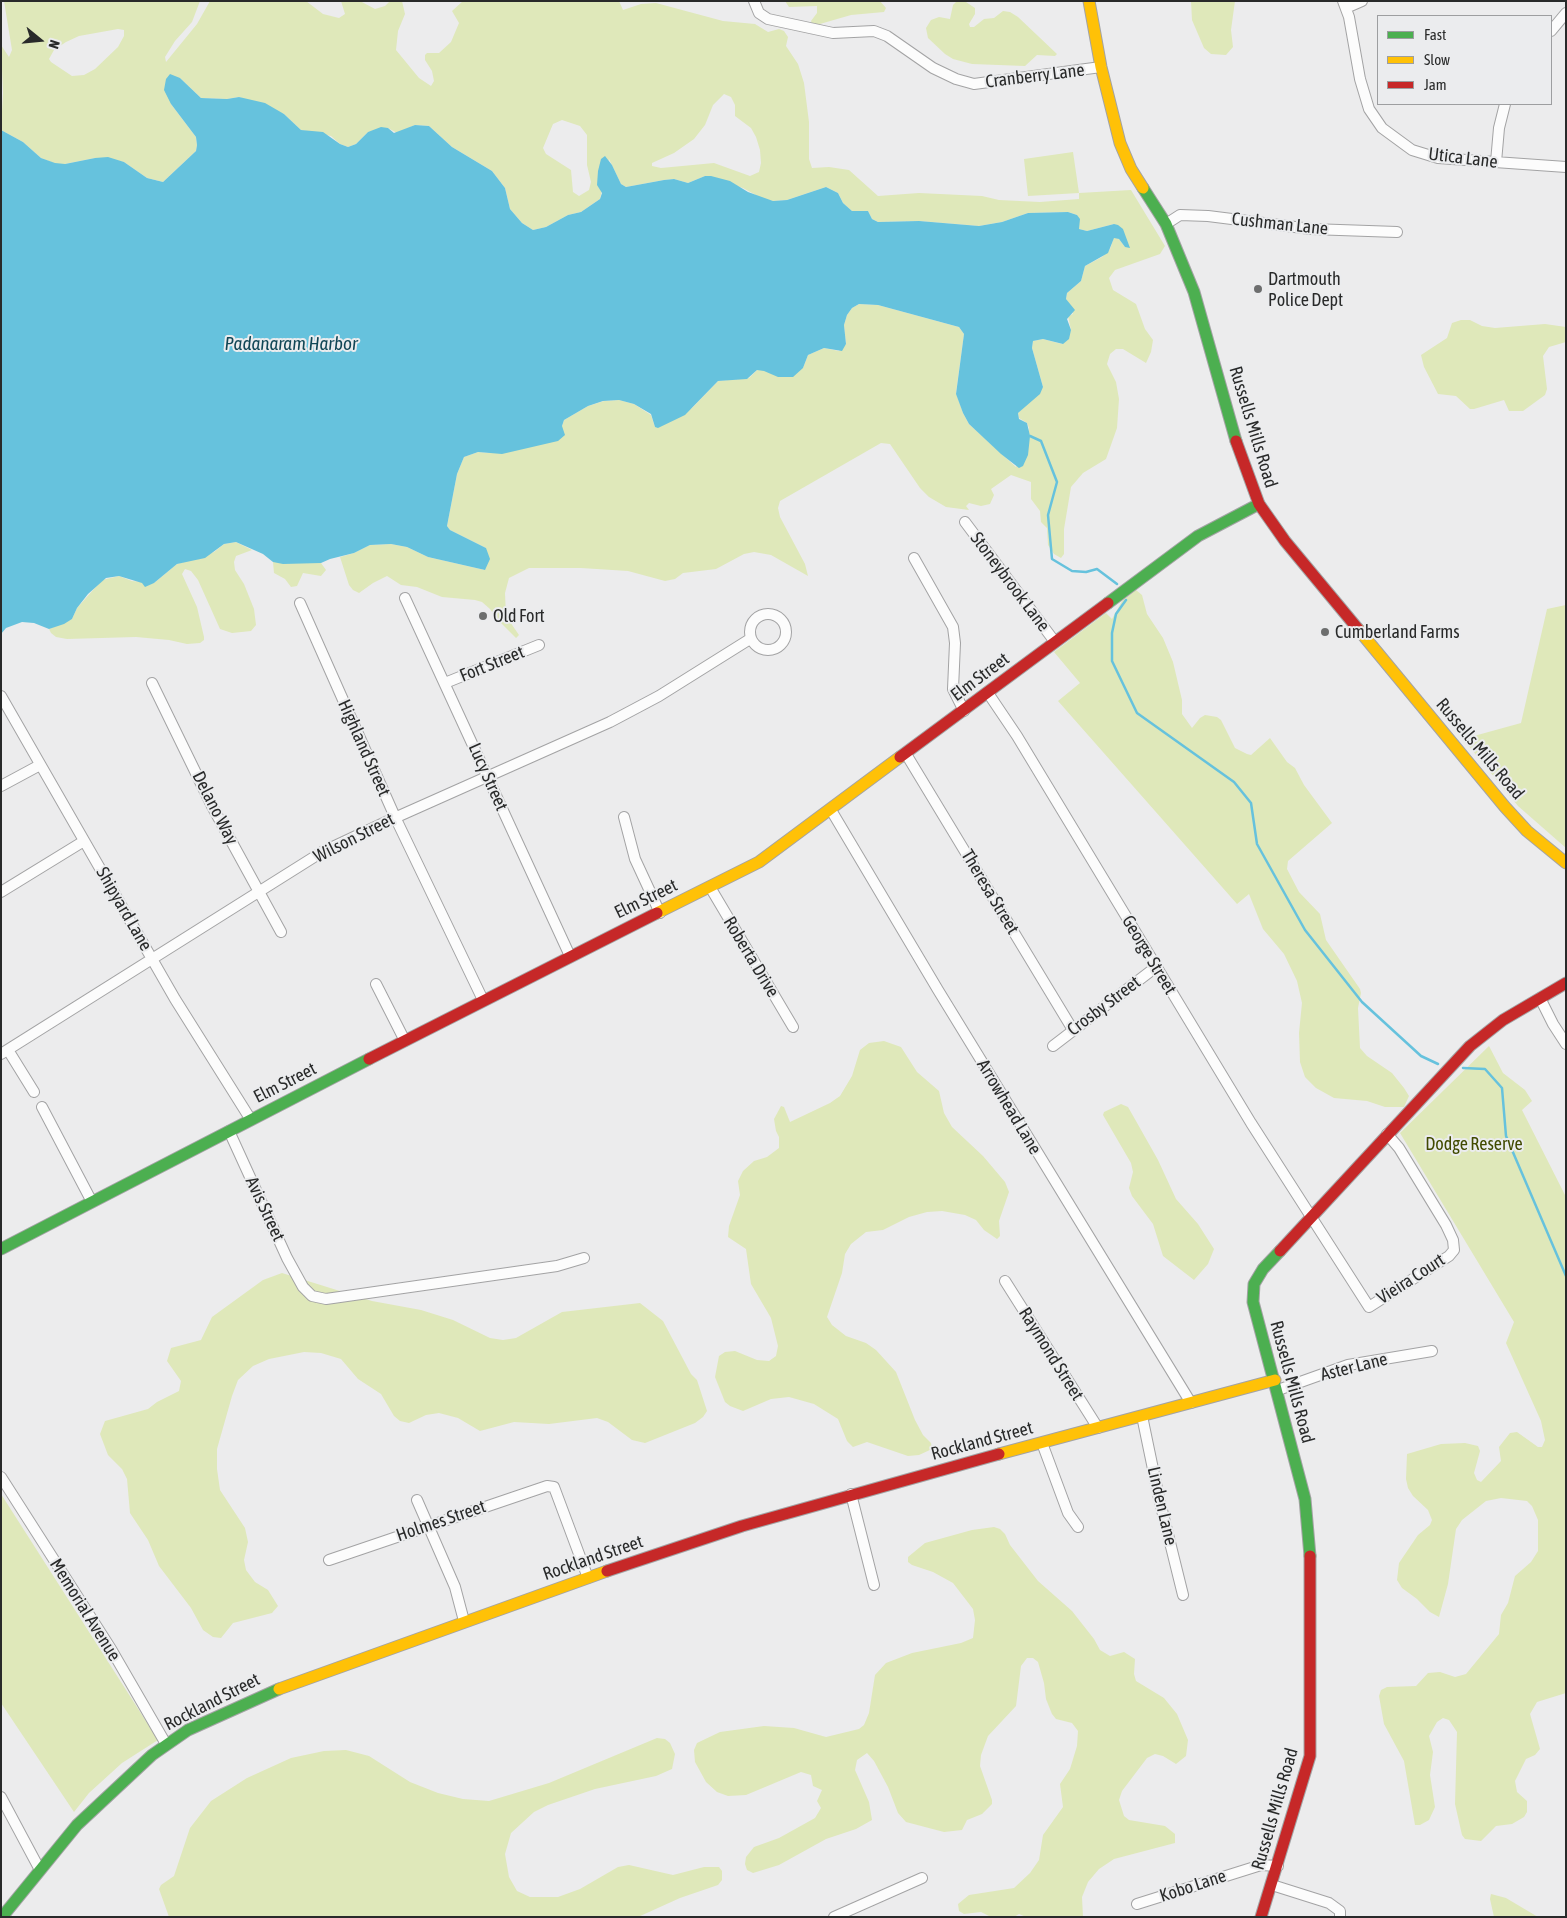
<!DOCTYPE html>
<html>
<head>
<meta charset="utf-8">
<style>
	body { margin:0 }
	#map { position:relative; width:1567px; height:1918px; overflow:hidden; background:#ececed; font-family:"Asap Condensed",sans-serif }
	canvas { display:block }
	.frame { position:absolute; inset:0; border:2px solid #292a2a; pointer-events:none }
	.legend { position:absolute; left:1377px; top:15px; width:175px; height:90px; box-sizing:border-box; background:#ebecee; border:1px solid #9d9ea0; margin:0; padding:6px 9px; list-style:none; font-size:15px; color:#292a2a }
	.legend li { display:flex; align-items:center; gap:10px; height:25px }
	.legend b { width:25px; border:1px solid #9d9ea0 }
	.north { position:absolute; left:15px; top:15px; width:50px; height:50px; -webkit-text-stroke:4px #ebecee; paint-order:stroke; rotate:107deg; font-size:14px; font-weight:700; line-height:20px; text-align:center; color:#292a2a }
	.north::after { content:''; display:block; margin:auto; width:18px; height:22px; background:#292a2a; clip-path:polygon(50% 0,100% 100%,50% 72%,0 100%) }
</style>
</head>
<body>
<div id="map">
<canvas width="1567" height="1918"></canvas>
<div class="frame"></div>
<ul class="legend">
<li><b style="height:6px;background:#4caf50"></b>Fast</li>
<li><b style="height:6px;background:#ffc107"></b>Slow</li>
<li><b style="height:6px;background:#c62828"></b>Jam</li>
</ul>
<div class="north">N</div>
</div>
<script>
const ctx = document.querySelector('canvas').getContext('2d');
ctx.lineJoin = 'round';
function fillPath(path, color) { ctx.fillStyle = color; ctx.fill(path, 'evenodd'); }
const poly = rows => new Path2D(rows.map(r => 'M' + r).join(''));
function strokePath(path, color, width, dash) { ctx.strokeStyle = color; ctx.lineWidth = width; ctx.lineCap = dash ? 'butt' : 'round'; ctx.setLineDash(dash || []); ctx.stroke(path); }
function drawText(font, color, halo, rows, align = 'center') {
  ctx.font = font + ' "Asap Condensed",sans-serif'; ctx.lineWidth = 4; ctx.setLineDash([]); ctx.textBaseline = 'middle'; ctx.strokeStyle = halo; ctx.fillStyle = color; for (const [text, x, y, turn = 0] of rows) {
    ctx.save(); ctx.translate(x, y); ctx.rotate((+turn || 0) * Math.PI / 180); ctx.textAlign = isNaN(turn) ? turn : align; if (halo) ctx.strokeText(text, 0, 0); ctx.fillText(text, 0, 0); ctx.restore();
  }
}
fillPath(poly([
	[4,1,200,1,192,22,175,41,165,57,166,62,197,24,210,1,306,1,323,14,339,18,345,14,341,1,360,1,375,9,385,6,390,1,402,1,405,14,398,31,396,50,419,78,431,86,434,81,432,71,425,60,425,55,427,53,439,53,451,42,459,23,452,11,463,1,619,1,623,10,641,4,656,3,723,21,755,24,768,32,779,29,784,31,788,37,786,46,798,64,804,83,809,122,809,159,812,168,829,167,849,170,878,196,919,193,982,196,999,200,1040,202,1079,199,1079,193,1028,196,1024,159,1073,152,1079,193,1131,190,1165,246,1160,254,1115,270,1109,278,1113,290,1136,304,1145,329,1153,340,1151,352,1146,363,1123,349,1116,349,1110,354,1107,364,1116,382,1119,399,1117,428,1106,459,1083,473,1071,487,1064,529,1064,554,1061,558,1054,554,1048,545,1047,528,1041,522,1040,511,1031,499,1031,482,1011,475,991,489,994,495,990,504,981,506,969,503,966,506,969,510,946,507,929,497,920,488,890,444,881,443,780,501,778,508,780,517,805,564,808,576,771,555,754,552,744,554,716,569,683,573,675,579,665,581,628,571,581,568,529,568,509,578,505,593,506,616,519,635,516,638,498,620,490,609,482,602,475,600,442,597,417,587,401,585,387,576,373,583,359,593,353,590,349,585,340,557,354,553,370,545,391,544,407,547,428,557,485,570,486,548,450,530,447,526,457,474,464,457,478,452,489,453,562,426,564,420,588,406,604,401,619,400,634,404,651,415,655,427,692,408,718,381,749,378,757,370,803,368,808,355,824,348,839,351,846,344,844,325,847,315,852,308,859,304,878,305,959,327,964,334,956,393,963,413,969,424,1016,467,1029,428,1027,423,1019,418,1018,413,1043,387,1032,348,1033,341,1043,339,1062,344,1071,330,1068,316,1073,314,1066,299,1067,293,1081,281,1085,266,1102,257,1110,249,1114,237,1119,239,1125,247,1114,224,1087,231,1079,229,1077,215,1068,212,1028,213,1002,222,979,226,919,221,878,222,872,219,868,211,852,211,843,203,838,193,826,187,787,200,773,201,763,199,743,188,705,176,688,183,674,179,664,180,626,187,621,184,609,159,600,199,581,212,568,215,546,227,533,230,522,223,510,209,505,188,492,171,452,147,429,126,415,125,397,133,388,128,368,132,356,144,348,147,340,144,331,136,301,130,284,114,239,97,227,99,201,98,180,78,171,104,196,137,197,145,196,151,163,182,147,178,124,162,95,158,65,164,56,164,41,158,23,142,1,130,3,93,1,45,9,57,12,50],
	[118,29,124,30,124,36,118,47,95,69,84,75,72,76,51,62,49,59,54,50,66,42,79,36],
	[724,94,731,97,735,105,735,116,751,128,756,137,760,150,761,163,759,172,750,176,714,163,661,168,652,166,652,163,674,153,694,139,705,125,713,105],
	[562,120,580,126,587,135,587,165,591,182,589,190,579,196,573,192,571,170,546,154,543,148,553,124],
	[785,1,880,1,886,8,884,12,851,15,813,26,811,21,817,13,817,6,789,7],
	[957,1,966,2,975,8,975,14,969,24,970,27,974,27,984,19,994,18,1003,11,1010,12,1018,17,1057,54,1055,56,1037,55,1025,66,972,64,953,59,945,54,928,38,926,28,931,20,939,17,950,19,953,5],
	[1191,1,1235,1,1231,30,1233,47,1226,55,1211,54,1204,48,1192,20],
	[1461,320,1470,320,1482,326,1495,328,1545,324,1566,327,1566,342,1549,347,1543,356,1547,389,1545,395,1523,411,1509,411,1504,400,1474,409,1470,409,1456,396,1438,394,1424,367,1421,355,1447,338,1452,323],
	[236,542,252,550,236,556,234,562,235,570,244,584,254,609,256,625,251,631,232,633,220,629,198,580,191,571,185,569,182,574,197,607,204,637,204,640,200,643,187,644,169,640,136,637,67,639,56,637,51,633,49,629,72,619,77,608,102,580,119,576,132,581,154,583,177,564,214,552,224,544],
	[273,562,321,563,326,570,321,576,303,573,297,586,291,587,285,579,274,573],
	[1136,590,1142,595,1147,614,1163,638,1173,662,1182,700,1182,714,1192,728,1200,718,1205,715,1217,717,1221,720,1235,748,1247,754,1251,755,1270,738,1287,762,1295,768,1304,785,1332,823,1288,861,1287,869,1299,892,1320,914,1326,940,1360,989,1361,993,1358,1008,1360,1048,1367,1056,1392,1073,1404,1088,1409,1096,1404,1107,1385,1107,1367,1101,1334,1098,1316,1088,1305,1077,1300,1062,1299,1033,1302,1003,1297,981,1284,954,1263,929,1249,894,1237,904,1058,701,1080,683,1054,652,1106,613,1112,619,1122,601],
	[1566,605,1566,848,1518,806,1463,739,1521,723,1547,609],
	[884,1041,901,1047,917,1072,939,1091,944,1113,952,1127,983,1156,1005,1182,1009,1192,999,1221,1000,1236,997,1239,984,1230,976,1220,965,1215,942,1211,927,1212,909,1217,883,1230,866,1232,851,1244,845,1254,842,1273,827,1317,832,1325,846,1336,866,1343,876,1350,896,1372,915,1420,923,1435,931,1443,932,1449,919,1455,908,1456,867,1442,853,1447,847,1441,838,1419,814,1404,789,1397,771,1399,743,1411,730,1406,725,1402,715,1377,719,1356,725,1352,735,1351,757,1360,769,1361,776,1356,778,1346,771,1318,751,1284,746,1249,728,1237,729,1226,740,1195,738,1181,743,1171,754,1161,767,1157,779,1148,779,1137,776,1131,774,1119,781,1106,784,1107,790,1122,830,1103,840,1096,852,1076,860,1050,869,1043],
	[1489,1046,1503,1073,1525,1090,1532,1101,1522,1110,1566,1197,1566,1693,1537,1702,1530,1714,1540,1749,1535,1755,1526,1759,1515,1781,1517,1792,1527,1801,1527,1812,1524,1817,1512,1824,1496,1826,1481,1841,1465,1839,1462,1835,1455,1804,1457,1732,1449,1720,1443,1718,1437,1722,1429,1736,1433,1752,1430,1775,1435,1807,1429,1820,1420,1825,1415,1825,1404,1761,1384,1724,1379,1696,1381,1690,1387,1687,1416,1686,1428,1673,1440,1672,1455,1677,1466,1674,1499,1634,1501,1615,1508,1603,1515,1576,1531,1562,1538,1551,1538,1520,1532,1506,1527,1501,1501,1498,1486,1501,1462,1520,1456,1529,1448,1584,1439,1617,1430,1612,1417,1599,1402,1588,1397,1580,1399,1563,1418,1535,1430,1525,1432,1520,1428,1510,1413,1496,1408,1488,1406,1479,1407,1454,1441,1444,1465,1443,1478,1446,1480,1451,1474,1473,1477,1480,1481,1482,1501,1461,1499,1447,1510,1433,1517,1432,1538,1447,1542,1447,1545,1440,1541,1421,1506,1343,1514,1322,1400,1133],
	[1121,1104,1128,1107,1136,1121,1158,1160,1176,1199,1198,1224,1214,1249,1208,1264,1194,1280,1163,1256,1153,1224,1132,1196,1129,1188,1133,1172,1131,1163,1103,1115,1104,1112],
	[282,1273,372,1301,421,1310,453,1320,490,1338,503,1340,516,1338,562,1312,640,1303,663,1321,691,1374,697,1380,707,1411,703,1417,695,1423,645,1443,632,1440,608,1422,597,1418,549,1424,514,1422,480,1431,458,1418,439,1413,426,1415,409,1423,400,1421,394,1416,381,1394,358,1379,341,1359,321,1353,304,1352,269,1359,253,1366,238,1380,232,1396,217,1449,217,1469,220,1490,245,1528,248,1542,244,1560,246,1570,255,1582,268,1590,278,1606,272,1613,233,1623,221,1638,213,1637,203,1630,191,1608,159,1566,148,1540,130,1513,127,1479,122,1469,108,1455,100,1434,105,1421,148,1409,157,1402,179,1391,181,1381,167,1361,171,1348,201,1340,212,1317,263,1280],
	[1,1494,158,1740,122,1763,89,1793,74,1812,1,1703],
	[994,1527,1000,1529,1005,1534,1010,1545,1038,1581,1072,1611,1094,1639,1100,1650,1110,1656,1124,1652,1135,1659,1134,1674,1136,1681,1164,1698,1177,1714,1188,1740,1186,1756,1176,1764,1163,1756,1155,1754,1147,1758,1122,1791,1119,1800,1124,1816,1129,1820,1165,1826,1175,1834,1175,1843,1114,1859,1099,1869,1088,1882,1082,1897,1083,1917,1026,1917,1019,1914,1014,1917,991,1917,981,1912,964,1914,959,1911,958,1904,969,1895,1014,1888,1030,1873,1039,1860,1043,1835,1063,1807,1060,1784,1070,1769,1077,1746,1078,1731,1072,1723,1056,1719,1052,1714,1046,1699,1044,1683,1038,1662,1033,1658,1027,1658,1021,1666,1016,1706,988,1736,981,1755,980,1766,992,1800,992,1804,982,1814,967,1820,962,1830,944,1832,906,1822,898,1813,888,1787,874,1761,867,1753,857,1760,855,1770,869,1802,872,1820,856,1829,826,1839,779,1865,753,1873,747,1870,745,1864,746,1857,754,1847,779,1838,815,1818,821,1808,817,1801,822,1790,813,1786,811,1775,801,1772,746,1795,728,1796,717,1792,706,1782,695,1762,694,1750,697,1743,720,1732,764,1726,794,1728,826,1737,859,1729,864,1725,869,1713,875,1675,886,1663,912,1653,961,1643,973,1638,975,1620,973,1609,953,1583,933,1572,912,1565,908,1562,908,1557,925,1543,972,1530],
	[657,1738,665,1739,670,1743,675,1754,672,1769,656,1776,595,1789,548,1805,534,1812,511,1833,505,1854,509,1877,517,1891,530,1897,558,1897,580,1889,618,1867,629,1865,673,1875,704,1867,719,1867,722,1871,722,1880,718,1885,680,1898,638,1917,169,1917,159,1889,161,1885,174,1876,190,1828,211,1801,247,1778,291,1758,324,1751,346,1750,369,1756,410,1782,438,1793,463,1799,489,1801,549,1783],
	[1491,1894,1506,1898,1538,1917,1494,1917,1490,1899]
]), '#dfe8ba');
fillPath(poly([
	[170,74,180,78,201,98,227,99,239,97,265,103,284,114,301,130,323,132,340,144,348,147,356,144,368,132,381,127,388,128,394,133,415,125,429,126,452,147,492,171,505,188,510,209,522,223,533,230,546,227,568,215,581,212,600,199,602,193,597,185,598,171,601,159,605,156,612,165,621,184,626,187,664,180,674,179,688,183,705,176,711,176,730,181,748,192,773,201,787,200,826,187,838,193,843,203,852,211,868,211,872,219,878,222,919,221,979,226,1002,222,1028,213,1068,212,1077,215,1080,219,1079,229,1087,231,1114,224,1118,225,1123,229,1130,248,1125,247,1119,239,1114,238,1108,253,1085,266,1081,281,1067,293,1066,299,1075,310,1067,319,1071,330,1069,339,1063,344,1043,339,1033,341,1032,348,1043,387,1040,394,1018,413,1019,419,1027,423,1030,436,1028,455,1023,466,1019,468,1001,454,969,424,963,413,956,394,964,334,959,327,878,305,859,304,852,308,847,315,844,325,846,344,842,351,824,348,808,355,803,368,793,377,778,377,764,371,757,370,747,379,718,381,685,415,658,428,655,427,651,414,634,404,619,400,603,401,588,406,564,420,562,426,565,435,558,441,502,454,478,452,464,457,457,474,447,526,450,530,486,548,490,559,485,570,428,557,407,547,391,544,370,545,354,553,330,559,321,563,283,564,273,562,263,554,236,542,224,544,205,558,177,564,154,583,145,587,142,583,119,576,106,578,88,594,77,608,72,619,64,624,49,629,34,623,22,622,6,628,1,634,1,130,23,142,41,158,55,163,65,164,95,158,108,157,124,162,147,178,163,182,196,151,197,145,196,137,171,104,164,90,166,79]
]), '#66c2dd');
strokePath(poly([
	[1030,436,1041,441,1057,482,1048,515,1052,559,1072,571,1086,572,1097,569,1117,584],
	[1126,600,1116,614,1112,633,1112,661,1137,713,1234,782,1251,803,1257,844,1305,930,1362,1002,1421,1056,1438,1064],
	[1463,1068,1485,1069,1502,1088,1506,1136,1566,1276]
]), '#66c2dd', 2.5);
const street = poly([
	[754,1,759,13,768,19,833,33,874,31,887,36,933,68,956,79,974,84,1101,67],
	[1343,1,1349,17,1360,79,1369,109,1382,128,1412,150,1438,158,1566,167],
	[1346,8,1362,1],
	[1551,31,1566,13],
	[1496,162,1499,128,1505,104],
	[1166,224,1180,215,1208,216,1311,229,1397,232],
	[965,522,1055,642],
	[914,558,953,627,955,643,953,689,964,711],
	[405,598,570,956],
	[300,603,395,817,483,1000],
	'750 632a18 18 0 1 1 36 0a18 18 0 1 1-36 0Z',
	[152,683,212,806,281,932],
	[445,683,539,645],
	[988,693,1017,736,1251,1123,1369,1307,1449,1256,1454,1250,1453,1240,1446,1225,1399,1148,1387,1134],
	[1,696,175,999,251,1120],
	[906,754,1073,1030],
	[1,786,40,765],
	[831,810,938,990,1191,1403],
	[624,817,635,859,660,913],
	[710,887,793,1027],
	[1,892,84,841],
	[376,984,405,1041],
	[1540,998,1553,1024,1566,1044],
	[1053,1046,1156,967],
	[8,1050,34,1092],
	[1,1054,322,852,390,820,610,722,659,696,750,639],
	[42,1107,92,1202],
	[229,1131,287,1258,303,1287,312,1296,326,1299,557,1266,584,1258],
	[1005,1281,1098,1428],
	[1278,1390,1348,1365,1432,1351],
	[1142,1416,1159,1498,1183,1595],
	[1042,1443,1068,1513,1078,1527],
	[1,1477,111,1649,166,1744],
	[851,1494,874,1585],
	[417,1500,455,1587,464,1621],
	[329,1560,547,1486,554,1487,588,1578],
	[1,1797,40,1870],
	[1272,1885,1329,1903,1340,1911,1340,1917],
	[1137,1904,1261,1865,1278,1866],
	[834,1917,922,1878]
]);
const fast = poly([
	[1143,188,1166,224,1194,292,1236,441],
	[1108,603,1198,536,1259,504],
	[1,1249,369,1059],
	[1280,1251,1263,1269,1254,1284,1253,1302,1305,1499,1310,1556],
	[2,1917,77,1825,152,1755,188,1730,279,1689]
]);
const slow = poly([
	[1089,1,1101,67,1120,143,1131,169,1143,188],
	[1358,629,1505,807,1527,831,1566,863],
	[657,913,759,862,900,757],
	[999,1454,1275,1380],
	[279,1689,607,1571]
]);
const jam = poly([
	[1236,441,1259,504,1285,541,1358,629],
	[900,757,1108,603],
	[369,1059,657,913],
	[1280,1251,1470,1046,1503,1020,1566,983],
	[607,1571,742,1526,999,1454],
	[1261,1917,1310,1756,1310,1556]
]);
strokePath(street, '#a3a3a4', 12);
strokePath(fast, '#a3a3a4', 13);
strokePath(slow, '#a3a3a4', 13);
strokePath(jam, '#a3a3a4', 13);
strokePath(street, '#fcfcfc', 10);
strokePath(fast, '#4caf50', 11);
strokePath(slow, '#ffc107', 11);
strokePath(jam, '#c62828', 11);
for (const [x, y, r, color] of [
	[1258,289,5,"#6d6e6e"],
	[483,616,5,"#6d6e6e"],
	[1325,632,5,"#6d6e6e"]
]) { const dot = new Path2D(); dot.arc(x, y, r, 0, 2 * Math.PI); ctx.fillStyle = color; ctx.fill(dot); strokePath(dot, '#ebecee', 2); }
drawText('18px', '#292a2a', '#ebecee', [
	["Cranberry Lane",1035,76,-7],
	["Utica Lane",1463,158,7],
	["Cushman Lane",1280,224,6],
	["Russells Mills Road",1253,427,73],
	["Stoneybrook Lane",1010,582,53],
	["Fort Street",492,664,-22],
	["Elm Street",980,677,-37],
	["Highland Street",364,748,66],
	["Russells Mills Road",1480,749,50],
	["Lucy Street",488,777,66],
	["Delano Way",215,808,63],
	["Wilson Street",354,838,-27],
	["Theresa Street",990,892,59],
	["Elm Street",646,899,-26],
	["Shipyard Lane",124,909,60],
	["George Street",1149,955,59],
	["Roberta Drive",751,957,59],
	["Crosby Street",1104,1006,-37],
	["Elm Street",285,1083,-27],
	["Arrowhead Lane",1009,1107,59],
	["Avis Street",265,1209,65],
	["Vieira Court",1411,1279,-33],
	["Raymond Street",1051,1354,58],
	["Aster Lane",1354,1367,-14],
	["Russells Mills Road",1292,1382,75],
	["Rockland Street",982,1441,-15],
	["Linden Lane",1162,1506,77],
	["Holmes Street",441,1521,-19],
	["Rockland Street",593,1558,-19],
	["Memorial Avenue",85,1610,58],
	["Rockland Street",212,1702,-27],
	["Russells Mills Road",1275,1809,-74],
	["Kobo Lane",1193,1886,-18]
]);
drawText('18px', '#292a2a', '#ebecee', [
	["Dartmouth",1268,279],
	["Police Dept",1268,300],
	["Old Fort",493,616],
	["Cumberland Farms",1335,632]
], 'left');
drawText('18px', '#414a00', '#ebecee', [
	["Dodge Reserve",1474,1144]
]);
drawText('italic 19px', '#104656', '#ebecee', [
	["Padanaram Harbor",291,344]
]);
</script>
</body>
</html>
